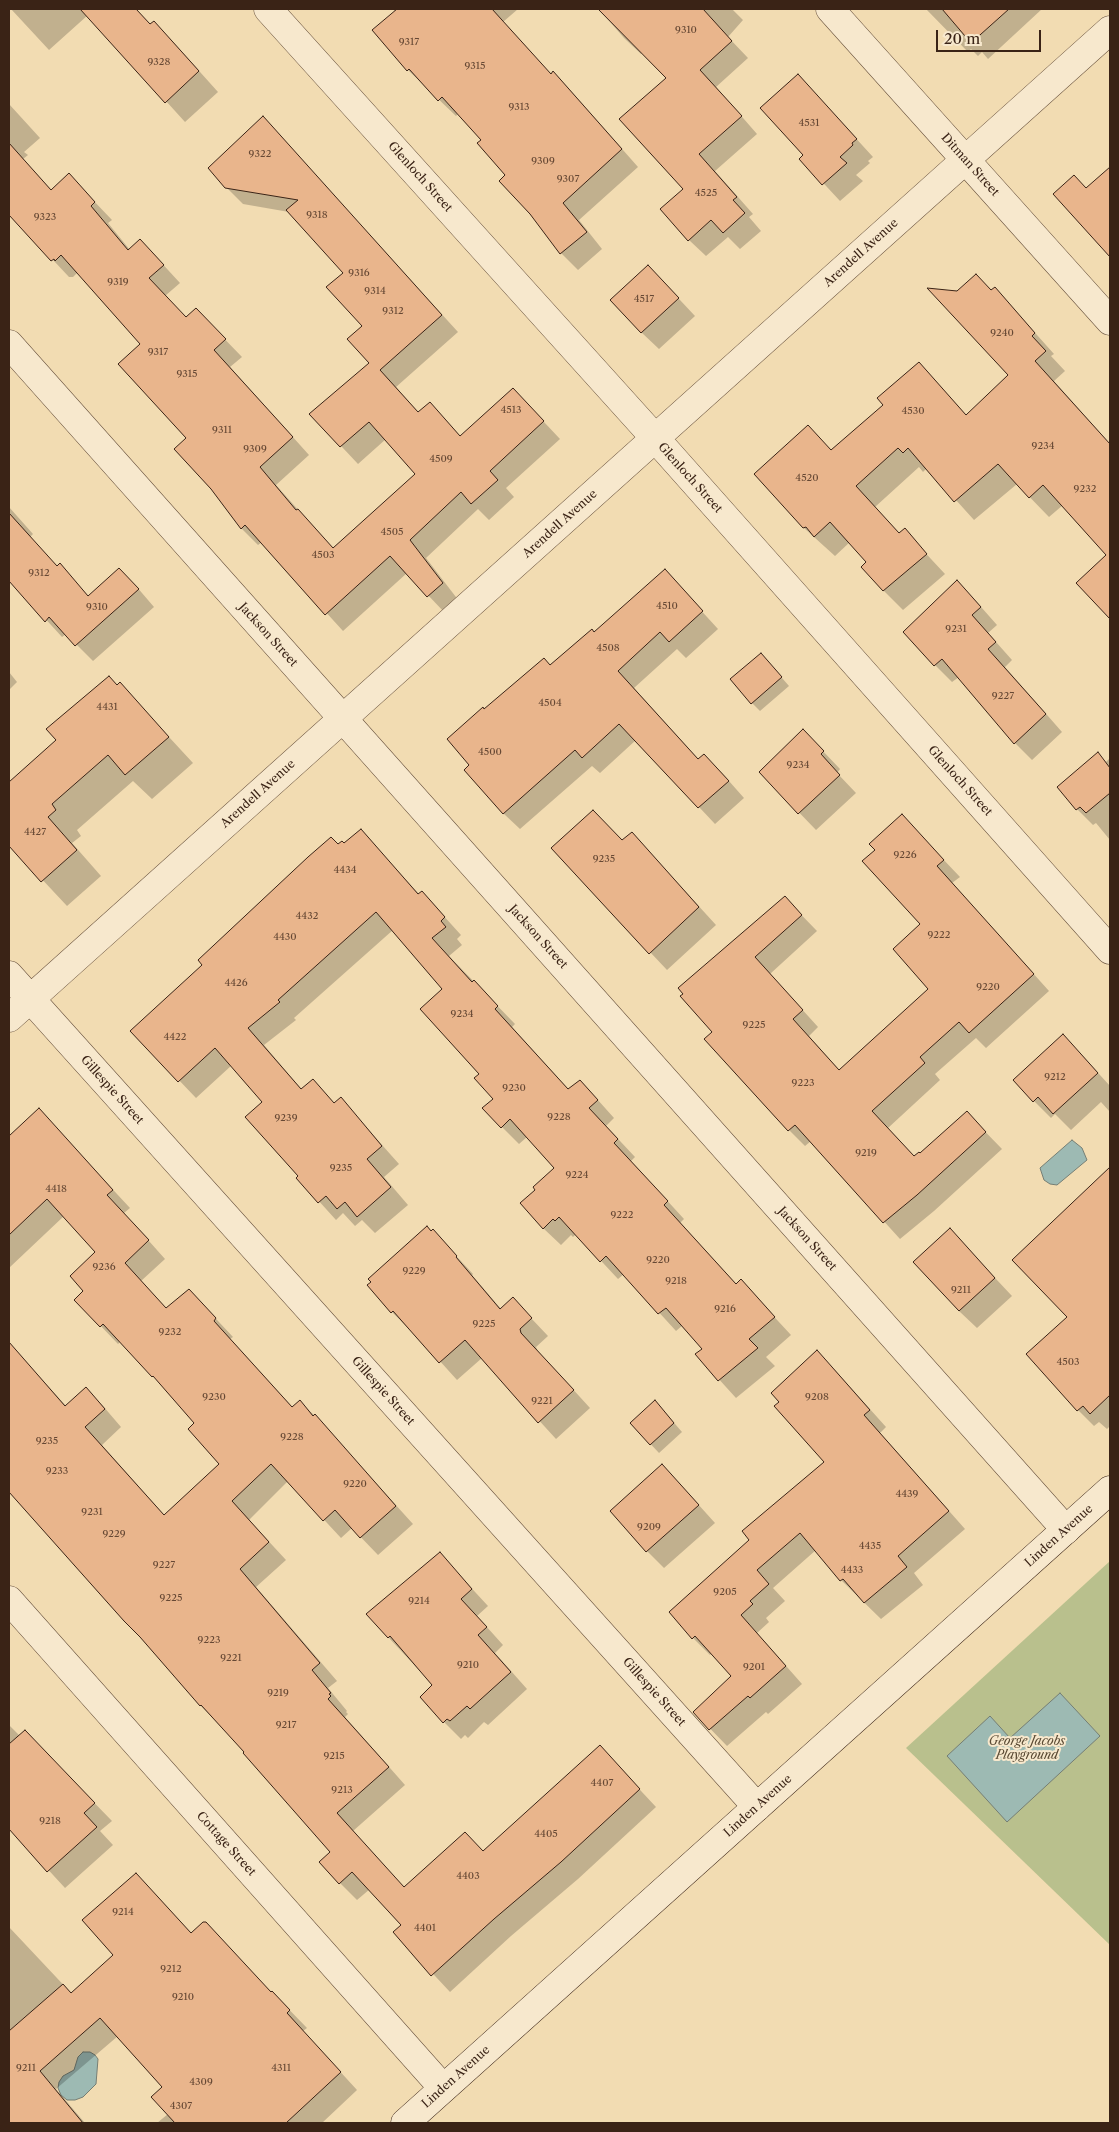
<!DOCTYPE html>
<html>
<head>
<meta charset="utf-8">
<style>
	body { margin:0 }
	#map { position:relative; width:1119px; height:2132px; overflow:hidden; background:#f2dcb2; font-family:"Libre Caslon Text",serif }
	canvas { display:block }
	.frame { position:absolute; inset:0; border:10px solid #3a2316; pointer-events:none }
	.scale { position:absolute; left:936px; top:30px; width:105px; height:22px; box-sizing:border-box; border:2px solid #3a2316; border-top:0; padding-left:6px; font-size:15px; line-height:18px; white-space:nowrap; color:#3a2316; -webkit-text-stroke:4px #f7e8cd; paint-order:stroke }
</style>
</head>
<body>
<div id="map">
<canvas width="1119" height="2132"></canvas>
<div class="frame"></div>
<div class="scale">20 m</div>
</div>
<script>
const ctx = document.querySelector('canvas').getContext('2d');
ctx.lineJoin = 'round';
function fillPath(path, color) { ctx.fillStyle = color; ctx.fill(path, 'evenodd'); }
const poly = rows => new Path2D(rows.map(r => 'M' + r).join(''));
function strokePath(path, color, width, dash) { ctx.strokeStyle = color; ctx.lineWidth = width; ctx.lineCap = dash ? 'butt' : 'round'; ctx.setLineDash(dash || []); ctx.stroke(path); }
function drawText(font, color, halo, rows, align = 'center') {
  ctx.font = font + ' "Libre Caslon Text",serif'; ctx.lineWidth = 4; ctx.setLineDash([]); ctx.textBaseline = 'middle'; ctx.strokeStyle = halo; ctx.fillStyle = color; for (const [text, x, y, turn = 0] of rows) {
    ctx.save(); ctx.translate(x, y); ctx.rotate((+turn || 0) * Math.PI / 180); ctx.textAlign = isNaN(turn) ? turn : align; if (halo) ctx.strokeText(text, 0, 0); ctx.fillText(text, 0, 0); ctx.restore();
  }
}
fillPath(poly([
	[1110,1561,1110,1945,906,1748]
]), '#b9c08d');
const water = poly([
	[1072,1140,1082,1148,1087,1160,1057,1185,1050,1184,1044,1180,1040,1168,1072,1140],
	[1060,1693,1100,1736,1007,1822,947,1756,990,1716,1010,1738,1060,1693],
	[83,2052,90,2052,95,2055,98,2059,96,2084,83,2097,75,2100,67,2100,61,2095,58,2088,59,2082,63,2076,74,2070,78,2057,83,2052]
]);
fillPath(water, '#9dbab3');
strokePath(water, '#757e74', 1);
fillPath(poly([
	[11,9,136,9,151,25,154,23,174,43,218,92,185,122,88,15,49,50],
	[393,9,518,9,503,22,551,75,553,73,570,90,638,167,579,220,602,249,578,270,561,253,483,141,458,114,456,116,408,70,395,12],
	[599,9,732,9,743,20,728,37,748,58,716,87,757,134,715,171,753,214,749,217,761,231,740,249,728,237,706,256,689,240,684,190,668,78,643,52,641,54,624,38],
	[926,9,1042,9,988,59,982,52,978,56,971,49,968,52],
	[798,75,873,157,868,161,870,163,856,175,863,181,840,201,801,159,805,156],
	[9,104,40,138,24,152,28,155,23,159,52,191,69,175,112,220,108,223,130,250,157,258,180,283,165,296,186,319,213,327,242,357,230,367,309,455,276,485,333,549,417,474,386,439,358,464,311,414,370,363,363,327,344,273,289,212,243,204,226,187,263,118,458,332,396,387,419,413,430,403,461,437,513,389,560,439,506,488,514,497,489,520,478,509,426,558,459,601,445,613,407,573,343,631,262,542,258,545,241,528,188,438,142,344,78,272,73,277,69,277,9,213],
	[1110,167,1110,255,1055,194,1086,190],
	[665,284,695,316,659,349,641,332],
	[995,288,1054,354,1051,356,1065,371,1054,381,1110,444,1110,617,1078,583,1109,555,1063,505,1049,517,1017,484,974,520,927,468,923,472,919,467,875,507,900,534,904,530,945,574,903,610,883,590,868,562,850,542,835,556,804,528,832,451,885,405,919,363,967,416,1010,375,958,293,992,291],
	[9,507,33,534,30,537,57,567,60,565,89,597,136,586,154,607,93,661,66,634,62,637,9,579],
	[665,571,718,629,686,658,677,649,634,688,699,760,721,772,744,798,715,824,636,740,600,773,592,766,520,829,503,813,471,765,484,711,551,666,594,633],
	[974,599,997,625,988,633,1012,660,1005,667,1062,732,1032,760,1015,743,959,677,952,682,935,665],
	[769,663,789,686,760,711,752,703],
	[9,672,17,682,9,690],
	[120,684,193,763,152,799,133,781,77,830,81,836,72,843,101,876,67,906,9,844,9,783],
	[820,748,840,769,837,773,856,793,816,830,760,772],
	[1098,754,1106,762,1110,758,1110,840,1096,823,1093,825,1077,809,1059,787],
	[902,816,960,877,952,883,1049,991,986,1048,976,1038,935,1074,940,1080,888,1128,915,1157,920,1155,967,1113,1002,1149,934,1211,900,1239,811,1141,805,1146,789,1130,714,1032,785,898,817,931,770,974,818,1027,809,1036,840,1071,930,989,921,925,877,850],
	[360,830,419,894,422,892,461,935,457,939,462,945,449,956,515,1024,512,1027,569,1090,597,1099,614,1118,606,1126,635,1157,631,1161,684,1219,680,1223,737,1285,741,1281,791,1335,766,1357,775,1366,736,1398,696,1354,703,1349,683,1325,676,1331,624,1274,618,1279,576,1234,573,1237,571,1235,561,1245,543,1228,537,1190,556,1168,527,1137,519,1144,502,1127,495,1099,480,1074,444,989,393,930,294,1018,296,1020,264,1045,302,1090,313,1081,335,1104,341,1099,399,1164,384,1177,408,1205,375,1233,362,1220,355,1226,343,1213,336,1220,298,1178,300,1176,264,1102,232,1065,196,1098,132,1031,338,846,344,845],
	[632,833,716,925,667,970,552,848,622,841],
	[1080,1053,1110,1086,1110,1112,1101,1102,1071,1130,1055,1114,1051,1118,1034,1101],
	[39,1110,130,1208,124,1213,165,1259,141,1281,167,1309,189,1290,233,1337,230,1339,293,1408,300,1402,315,1416,413,1524,378,1555,352,1528,341,1538,288,1481,249,1520,286,1560,256,1587,337,1681,328,1688,347,1711,346,1712,348,1714,345,1717,405,1785,353,1831,404,1888,484,1852,600,1747,656,1807,578,1879,511,1936,450,1992,394,1932,402,1925,370,1889,357,1900,340,1883,332,1852,246,1752,200,1705,144,1640,9,1490,9,1343,66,1406,86,1389,103,1406,121,1427,102,1445,165,1516,221,1464,195,1423,167,1391,121,1341,118,1344,76,1300,85,1291,97,1252,64,1216,9,1268,9,1138],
	[1110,1169,1110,1426,1107,1429,1099,1422,1094,1426,1078,1410,1069,1317,1013,1260],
	[950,1230,1012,1296,977,1328,959,1311],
	[433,1231,473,1274,472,1275,501,1309,513,1299,548,1336,536,1347,538,1351,590,1408,556,1439,482,1358,457,1380,410,1328,409,1329,392,1312],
	[834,1369,886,1427,880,1433,965,1529,914,1573,923,1585,881,1619,841,1580,816,1550,773,1588,785,1601,766,1618,769,1622,757,1633,802,1684,768,1714,766,1712,727,1746,694,1712,732,1676,712,1653,710,1655,693,1638,751,1540,826,1462],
	[663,1410,682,1432,659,1453,631,1423],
	[679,1483,715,1523,664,1568,647,1551],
	[440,1554,488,1606,477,1616,503,1645,495,1653,527,1689,488,1725,484,1722,468,1738,465,1735,461,1739,444,1722,434,1686,388,1637],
	[9,1725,20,1736,42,1749,112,1821,100,1831,113,1845,65,1888,9,1827],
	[136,1874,192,1934,272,1992,307,2028,303,2031,357,2090,322,2123,157,2123,168,2114,164,2087,118,2036,56,2089,85,2123,36,2123,28,2114,14,2116,9,2121,9,1927,72,1994,115,1956]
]), '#0003');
const building = poly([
	[80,9,136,9,150,24,154,21,199,71,165,103,80,9],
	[397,9,492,9,551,74,553,71,622,149,563,203,587,232,560,254,530,214,499,181,505,175,477,143,481,140,442,97,438,101,409,69,407,71,372,30,397,9],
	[598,9,703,9,732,41,700,70,742,116,699,154,737,197,733,200,745,213,723,233,711,220,688,241,660,209,683,189,619,119,666,78,598,9],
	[942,9,1009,9,971,43,942,9],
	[798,74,857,139,852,143,853,145,840,157,847,163,822,185,799,159,803,155,760,108,798,74],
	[263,116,442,315,380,370,418,412,430,402,460,436,513,388,544,421,490,471,498,480,471,504,461,492,410,540,443,583,427,597,390,556,325,615,245,525,241,529,211,489,174,449,186,438,118,364,140,344,61,255,55,261,54,259,51,261,9,215,9,143,51,190,69,173,95,202,91,206,128,250,140,239,164,265,149,278,186,317,196,308,226,339,214,350,293,437,260,467,296,510,298,509,333,548,415,474,369,422,340,447,309,414,369,363,347,339,362,326,326,287,343,273,286,210,298,200,225,188,208,168,263,116],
	[1110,167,1110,257,1053,194,1074,175,1086,188,1110,167],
	[648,265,679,298,641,333,610,300,648,265],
	[976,274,991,290,995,287,1035,333,1032,336,1046,351,1035,361,1110,444,1110,619,1076,583,1106,555,1043,485,1029,498,998,464,954,502,908,448,903,453,898,448,856,486,899,533,905,528,927,554,883,591,861,567,866,562,830,522,814,537,806,527,803,528,754,474,808,425,831,450,883,405,877,398,919,362,966,415,1008,375,927,288,957,291,976,274],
	[9,513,57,566,60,563,88,596,119,568,139,589,75,646,49,617,45,622,9,581,9,513],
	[665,569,703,611,669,642,660,632,618,671,698,759,704,754,729,781,698,808,619,724,582,758,575,750,503,814,464,770,469,765,447,739,483,707,484,709,544,658,550,665,592,629,594,632,665,569],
	[957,580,981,607,972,615,996,642,988,649,1046,714,1014,744,942,659,934,666,903,632,957,580],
	[761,653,782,677,751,704,730,679,761,653],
	[109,676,117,685,120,682,169,737,125,775,108,755,52,804,56,810,48,817,77,850,41,882,9,846,9,782,56,740,46,729,109,676],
	[803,729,824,751,821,754,840,775,798,814,759,772,803,729],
	[1098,752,1110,768,1110,793,1086,813,1080,807,1076,810,1057,787,1098,752],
	[593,810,622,840,632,832,699,907,649,954,551,848,593,810],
	[902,814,944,860,937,866,1034,974,969,1033,959,1022,920,1057,925,1063,872,1111,914,1156,919,1152,920,1153,967,1111,986,1132,917,1195,883,1223,795,1125,788,1131,704,1039,712,1032,680,996,683,994,678,988,785,896,802,915,755,957,803,1010,793,1019,839,1070,928,989,893,949,920,924,862,861,875,850,869,844,902,814],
	[361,829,418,894,422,891,445,917,441,921,446,927,432,938,472,982,474,980,498,1006,495,1009,568,1089,580,1080,598,1100,589,1108,618,1139,614,1143,668,1201,664,1205,736,1284,741,1279,775,1317,749,1339,758,1348,718,1381,695,1354,702,1349,666,1308,658,1314,606,1256,600,1262,559,1217,555,1221,553,1219,543,1229,520,1203,535,1190,533,1187,554,1168,510,1119,501,1128,482,1108,493,1099,474,1078,479,1074,420,1009,442,989,376,912,278,1000,280,1002,248,1028,301,1089,313,1079,334,1103,341,1097,382,1146,367,1159,391,1187,357,1217,345,1202,337,1209,326,1196,318,1203,296,1178,298,1176,245,1117,262,1102,215,1048,178,1082,130,1031,202,965,198,960,308,857,331,837,338,844,342,841,344,843,361,829],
	[1063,1034,1098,1073,1053,1114,1038,1097,1033,1102,1013,1080,1063,1034],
	[39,1108,113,1190,107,1195,149,1240,125,1263,166,1308,189,1289,216,1318,214,1321,292,1407,300,1400,313,1416,315,1414,396,1506,360,1538,335,1510,323,1521,271,1464,232,1501,269,1542,240,1569,320,1663,312,1670,331,1693,329,1694,331,1696,328,1699,389,1767,337,1813,404,1887,465,1832,483,1851,600,1745,640,1789,561,1862,494,1919,431,1976,393,1932,401,1925,352,1872,339,1884,319,1862,330,1852,243,1753,244,1752,201,1705,200,1706,140,1637,124,1621,9,1492,9,1342,65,1406,86,1387,105,1409,85,1427,164,1515,219,1464,188,1429,194,1423,153,1376,152,1377,103,1324,100,1327,74,1300,83,1291,70,1276,95,1252,47,1199,9,1235,9,1136,39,1108],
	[1110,1167,1110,1395,1090,1414,1083,1406,1077,1411,1026,1354,1067,1317,1012,1260,1110,1167],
	[427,1226,431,1231,433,1229,457,1256,456,1257,500,1309,513,1297,532,1318,520,1329,521,1333,574,1390,538,1423,465,1340,439,1363,393,1311,391,1313,367,1285,371,1282,368,1279,427,1226],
	[950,1228,995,1278,959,1311,913,1262,950,1228],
	[817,1350,870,1410,864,1415,949,1511,898,1556,907,1567,864,1603,843,1579,840,1581,800,1533,757,1570,769,1584,750,1601,753,1604,741,1615,786,1666,750,1698,748,1696,709,1730,693,1712,731,1676,695,1636,692,1639,669,1612,749,1540,742,1531,824,1462,774,1406,779,1402,771,1393,817,1350],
	[655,1400,674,1423,650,1445,630,1423,655,1400],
	[662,1464,699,1505,646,1552,610,1511,662,1464],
	[440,1552,472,1589,461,1599,487,1627,478,1635,511,1672,470,1709,467,1706,450,1721,447,1719,443,1723,420,1697,432,1685,390,1636,388,1638,366,1614,440,1552],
	[25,1730,95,1803,84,1813,97,1827,47,1872,9,1829,9,1744,25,1730],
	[136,1873,191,1933,203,1922,206,1922,271,1992,272,1991,290,2010,287,2013,341,2072,286,2123,175,2123,151,2097,162,2087,100,2018,40,2071,83,2123,9,2123,9,2031,63,1984,71,1993,113,1955,82,1920,136,1873]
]);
fillPath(building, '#e9b58c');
strokePath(building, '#3a2316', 1);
const street = poly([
	[268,9,655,438,1110,950],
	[830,9,1110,321],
	[9,344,1066,1530],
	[9,975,757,1807],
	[9,1018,1110,30],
	[9,1600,443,2088]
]);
const secondary = poly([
	[405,2123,1110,1490]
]);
strokePath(street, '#68513d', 29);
strokePath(secondary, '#3a2316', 29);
strokePath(street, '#f7e8cd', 28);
strokePath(secondary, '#f7e8cd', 28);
drawText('10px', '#664834', null, [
	["9310",686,30],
	["9317",409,42],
	["9328",159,62],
	["9315",475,66],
	["9313",519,107],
	["4531",809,123],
	["9322",260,154],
	["9309",543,161],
	["9307",568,179],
	["4525",706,193],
	["9318",317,215],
	["9323",45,217],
	["9316",359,273],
	["9319",118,282],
	["9314",375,291],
	["4517",644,299],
	["9312",393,311],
	["9240",1002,333],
	["9317",158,352],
	["9315",187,374],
	["4513",511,410],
	["4530",913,411],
	["9311",222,430],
	["9234",1043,446],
	["9309",255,449],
	["4509",441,459],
	["4520",807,478],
	["9232",1085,489],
	["4505",392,532],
	["4503",323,555],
	["9312",39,573],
	["4510",667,606],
	["9310",97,607],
	["9231",956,629],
	["4508",608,648],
	["9227",1003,696],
	["4504",550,703],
	["4431",107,707],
	["4500",490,752],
	["9234",798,765],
	["4427",35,832],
	["9226",905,855],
	["9235",604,859],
	["4434",345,870],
	["4432",307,916],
	["9222",939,935],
	["4430",285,937],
	["4426",236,983],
	["9220",988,987],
	["9234",462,1014],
	["9225",754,1025],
	["4422",175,1037],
	["9212",1055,1077],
	["9223",803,1083],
	["9230",514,1088],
	["9228",559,1117],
	["9239",286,1118],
	["9219",866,1153],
	["9235",341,1168],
	["9224",577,1175],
	["4418",56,1189],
	["9222",622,1215],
	["9220",658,1260],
	["9236",104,1267],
	["9229",414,1271],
	["9218",676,1281],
	["9211",961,1290],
	["9216",725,1309],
	["9225",484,1324],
	["9232",170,1332],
	["4503",1068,1362],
	["9230",214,1397],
	["9208",817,1397],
	["9221",542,1401],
	["9228",292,1437],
	["9235",47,1441],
	["9233",57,1471],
	["9220",355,1484],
	["4439",907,1494],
	["9231",92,1512],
	["9209",649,1527],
	["9229",114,1534],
	["4435",870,1546],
	["9227",164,1565],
	["4433",852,1570],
	["9205",725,1592],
	["9225",171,1598],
	["9214",419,1601],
	["9223",209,1640],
	["9221",231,1658],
	["9210",468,1665],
	["9201",754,1667],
	["9219",278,1693],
	["9217",286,1725],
	["9215",334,1756],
	["4407",602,1783],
	["9213",342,1790],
	["9218",50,1821],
	["4405",546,1834],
	["4403",468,1876],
	["9214",123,1912],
	["4401",425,1928],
	["9212",171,1969],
	["9210",183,1997],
	["9211",26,2068],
	["4311",281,2068],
	["4309",201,2082],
	["4307",181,2106]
]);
drawText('12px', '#3a2316', '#f7e8cd', [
	["Ditman Street",970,165,48],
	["Glenloch Street",420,177,48],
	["Arendell Avenue",861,253,-42],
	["Glenloch Street",690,478,48],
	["Arendell Avenue",560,524,-42],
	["Jackson Street",268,635,48],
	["Glenloch Street",960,781,48],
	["Arendell Avenue",258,794,-42],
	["Jackson Street",538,937,48],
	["Gillespie Street",112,1090,48],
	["Jackson Street",807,1239,48],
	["Gillespie Street",383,1391,48],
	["Linden Avenue",1059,1536,-42],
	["Gillespie Street",654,1692,48],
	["Linden Avenue",758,1806,-42],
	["Cottage Street",226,1844,48],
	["Linden Avenue",456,2077,-42]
]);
drawText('italic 12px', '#5a4a34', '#f7e8cd', [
	["George Jacobs",1027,1742],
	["Playground",1027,1756]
]);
</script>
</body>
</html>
